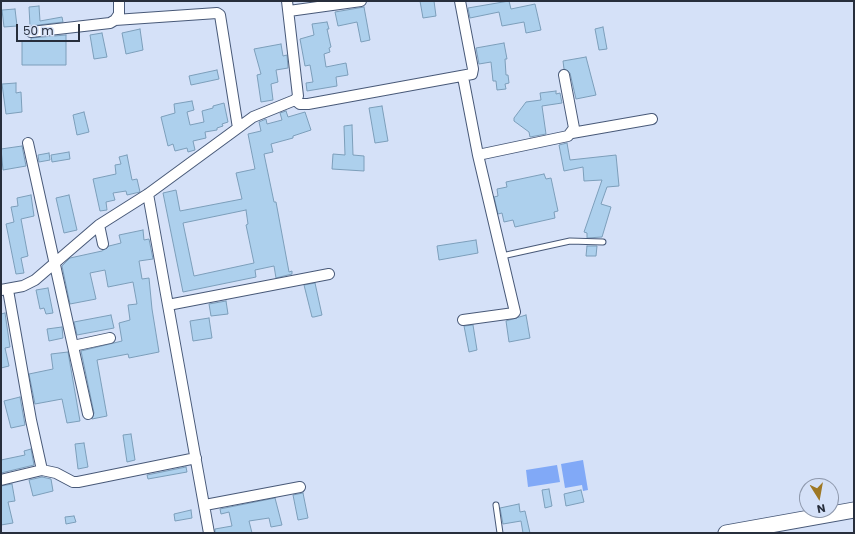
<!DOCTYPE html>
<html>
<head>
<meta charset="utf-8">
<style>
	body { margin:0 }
	#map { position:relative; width:855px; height:534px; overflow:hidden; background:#d5e1f8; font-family:Poppins,sans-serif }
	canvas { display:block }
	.frame { position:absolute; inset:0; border:2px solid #272e3c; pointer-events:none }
	.north { position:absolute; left:799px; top:478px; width:40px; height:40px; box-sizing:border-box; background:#d5e1f8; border:1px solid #8f99ad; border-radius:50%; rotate:169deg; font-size:11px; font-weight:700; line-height:16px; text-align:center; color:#272e3c }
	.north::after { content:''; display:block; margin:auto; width:14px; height:18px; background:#9e7825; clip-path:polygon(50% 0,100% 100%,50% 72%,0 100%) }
	.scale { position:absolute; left:16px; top:24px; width:64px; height:18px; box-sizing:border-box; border:2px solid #272e3c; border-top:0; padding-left:5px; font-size:12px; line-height:14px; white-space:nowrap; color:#272e3c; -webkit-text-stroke:3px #d5e1f8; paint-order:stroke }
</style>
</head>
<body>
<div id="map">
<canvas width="855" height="534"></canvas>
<div class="frame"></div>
<div class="north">N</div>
<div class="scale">50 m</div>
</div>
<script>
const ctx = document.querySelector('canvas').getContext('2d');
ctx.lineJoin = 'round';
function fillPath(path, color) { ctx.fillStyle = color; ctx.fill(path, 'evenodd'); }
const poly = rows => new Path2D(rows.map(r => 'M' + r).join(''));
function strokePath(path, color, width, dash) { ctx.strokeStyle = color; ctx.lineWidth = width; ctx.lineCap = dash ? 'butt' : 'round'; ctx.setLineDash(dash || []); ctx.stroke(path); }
fillPath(poly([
	[583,460,588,490,583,491,582,485,565,488,561,464],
	[557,465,560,482,528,487,526,470]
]), '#81a9f7');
const building = poly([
	[420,1,434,1,436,16,423,18,420,1],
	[509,1,511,9,535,4,541,30,526,33,524,22,502,26,499,12,470,18,468,8,509,1],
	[39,6,40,21,62,17,63,22,30,26,29,7,39,6],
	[364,7,370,40,361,42,357,22,338,26,335,12,364,7],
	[15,9,17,26,4,27,2,10,15,9],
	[327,22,329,29,327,29,331,47,329,48,330,52,324,54,326,67,346,63,348,75,336,77,337,86,307,91,306,83,313,82,310,65,305,66,300,39,314,35,312,24,327,22],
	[603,27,607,49,599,50,595,29,603,27],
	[140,29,143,50,126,54,122,33,140,29],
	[102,33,107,57,94,59,90,35,102,33],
	[66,35,66,65,22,65,22,41,31,41,31,38,66,35],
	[504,43,507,59,505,59,506,75,508,75,509,83,505,84,506,89,497,90,496,81,493,81,491,62,479,64,476,48,504,43],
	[281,44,283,56,287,55,288,68,276,70,278,82,271,84,273,100,261,102,257,75,261,74,254,49,281,44],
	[586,57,596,95,576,99,570,73,564,69,563,61,586,57],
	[217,70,219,79,191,85,189,76,217,70],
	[16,83,16,93,21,92,22,112,6,114,2,84,16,83],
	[556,91,556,94,560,93,562,103,542,106,546,134,530,137,529,132,514,121,514,118,526,102,541,100,540,93,556,91],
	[192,101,194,110,187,112,190,125,204,122,202,111,213,108,213,106,224,103,228,122,222,124,223,126,217,128,217,130,205,132,206,138,193,141,195,150,188,152,187,148,175,151,173,144,168,146,161,117,175,113,174,104,192,101],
	[382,106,388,141,375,143,369,108,382,106],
	[286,111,288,117,305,112,311,130,293,136,293,138,271,144,273,152,264,154,274,202,276,202,289,272,292,271,292,274,276,278,274,266,255,270,256,277,183,292,163,193,176,190,180,211,242,199,236,173,255,169,248,134,261,131,259,122,266,119,267,124,282,120,280,113,286,111],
	[246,210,248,224,246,225,254,263,194,276,183,223,246,210],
	[84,112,89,132,77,135,73,115,84,112],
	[352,125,353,155,364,156,364,171,332,169,333,154,345,155,344,126,352,125],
	[567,143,570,160,616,155,619,186,607,187,601,204,611,207,602,237,587,238,587,233,584,232,602,180,584,181,583,167,564,171,559,145,567,143],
	[22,146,26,166,3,170,1,149,22,146],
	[69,152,70,159,52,162,51,155,69,152],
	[49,153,50,160,39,162,38,155,49,153],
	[127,155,132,180,137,179,140,192,127,195,126,191,113,193,115,200,106,202,107,210,100,211,93,179,116,174,115,165,121,164,119,157,127,155],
	[544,174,546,179,551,178,558,211,554,212,555,218,515,227,513,220,504,222,502,213,498,214,494,197,498,196,497,189,507,187,506,182,544,174],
	[31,195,34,216,21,219,28,256,21,258,24,273,16,274,6,224,14,222,11,207,18,206,17,198,31,195],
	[69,195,77,230,64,233,56,198,69,195],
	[143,230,144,240,149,239,153,259,139,261,142,279,149,278,152,309,159,352,129,358,128,354,97,360,107,416,92,419,94,413,81,351,122,341,119,323,130,320,128,305,137,304,133,282,108,287,105,270,90,273,96,299,70,304,62,266,70,258,102,251,109,246,121,243,119,235,143,230],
	[476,240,478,253,439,260,437,246,476,240],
	[587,246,597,246,596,256,586,256,587,246],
	[315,283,322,315,314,317,312,317,304,285,315,283],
	[48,288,53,313,46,314,44,308,40,309,36,290,48,288],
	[226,301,228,314,211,316,209,304,226,301],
	[5,313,10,347,5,348,9,366,1,368,1,314,5,313],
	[111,315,114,328,77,335,74,322,111,315],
	[526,315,530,338,509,342,506,321,526,315],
	[209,318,212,338,193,341,190,321,209,318],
	[473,325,477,350,469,352,464,326,473,325],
	[62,327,63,338,49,341,47,329,62,327],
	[68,352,80,421,67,423,62,399,35,404,29,374,53,369,51,354,68,352],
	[20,397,25,425,11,428,4,401,20,397],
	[131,434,135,460,127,462,123,435,131,434],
	[84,443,88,467,78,469,75,444,84,443],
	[31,449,34,465,1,473,1,460,25,455,24,451,31,449],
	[186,467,187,472,148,479,147,475,186,467],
	[42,477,51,479,53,491,33,496,29,480,42,477],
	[12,484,15,501,8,502,13,523,1,525,1,486,12,484],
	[549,489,552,506,545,508,542,490,549,489],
	[581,490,584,502,566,506,564,494,581,490],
	[303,493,308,518,298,520,293,495,303,493],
	[275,498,282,525,271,527,269,518,249,521,252,533,215,533,215,529,232,526,229,512,221,514,220,509,275,498],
	[519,504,520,512,525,511,530,533,523,533,521,521,503,524,500,508,519,504],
	[191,510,192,518,175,521,174,514,191,510],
	[74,516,76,522,66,524,65,517,74,516]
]);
fillPath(building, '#add0ed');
strokePath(building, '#7c9eba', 1);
const lane = poly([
	[502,256,570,241,603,242],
	[496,505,500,533]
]);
const street = poly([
	[289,11,361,1],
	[115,20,119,14,119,1],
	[31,32,110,23,115,20,217,13,220,15,238,128],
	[295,100,300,104,308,104,472,74,473,69,460,1],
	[572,133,652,119],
	[28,143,88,414],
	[478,155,568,136,574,128,564,75],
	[148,194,209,533],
	[99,225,103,244],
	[1,290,23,286,35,280,99,225,148,194,253,117,295,100,298,96,287,1],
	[8,290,31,420,42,470],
	[168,305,329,274],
	[463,320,514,313,515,312,478,155,463,77],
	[73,346,110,338],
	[1,480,42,470,56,473,73,482,78,482,196,458],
	[205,505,300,487]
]);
const secondary = poly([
	[726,533,854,510]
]);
strokePath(lane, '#485978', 7);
strokePath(street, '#485978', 12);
strokePath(secondary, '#485978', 17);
strokePath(lane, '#fff', 5);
strokePath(street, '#fff', 10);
strokePath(secondary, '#fff', 15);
</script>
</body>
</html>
